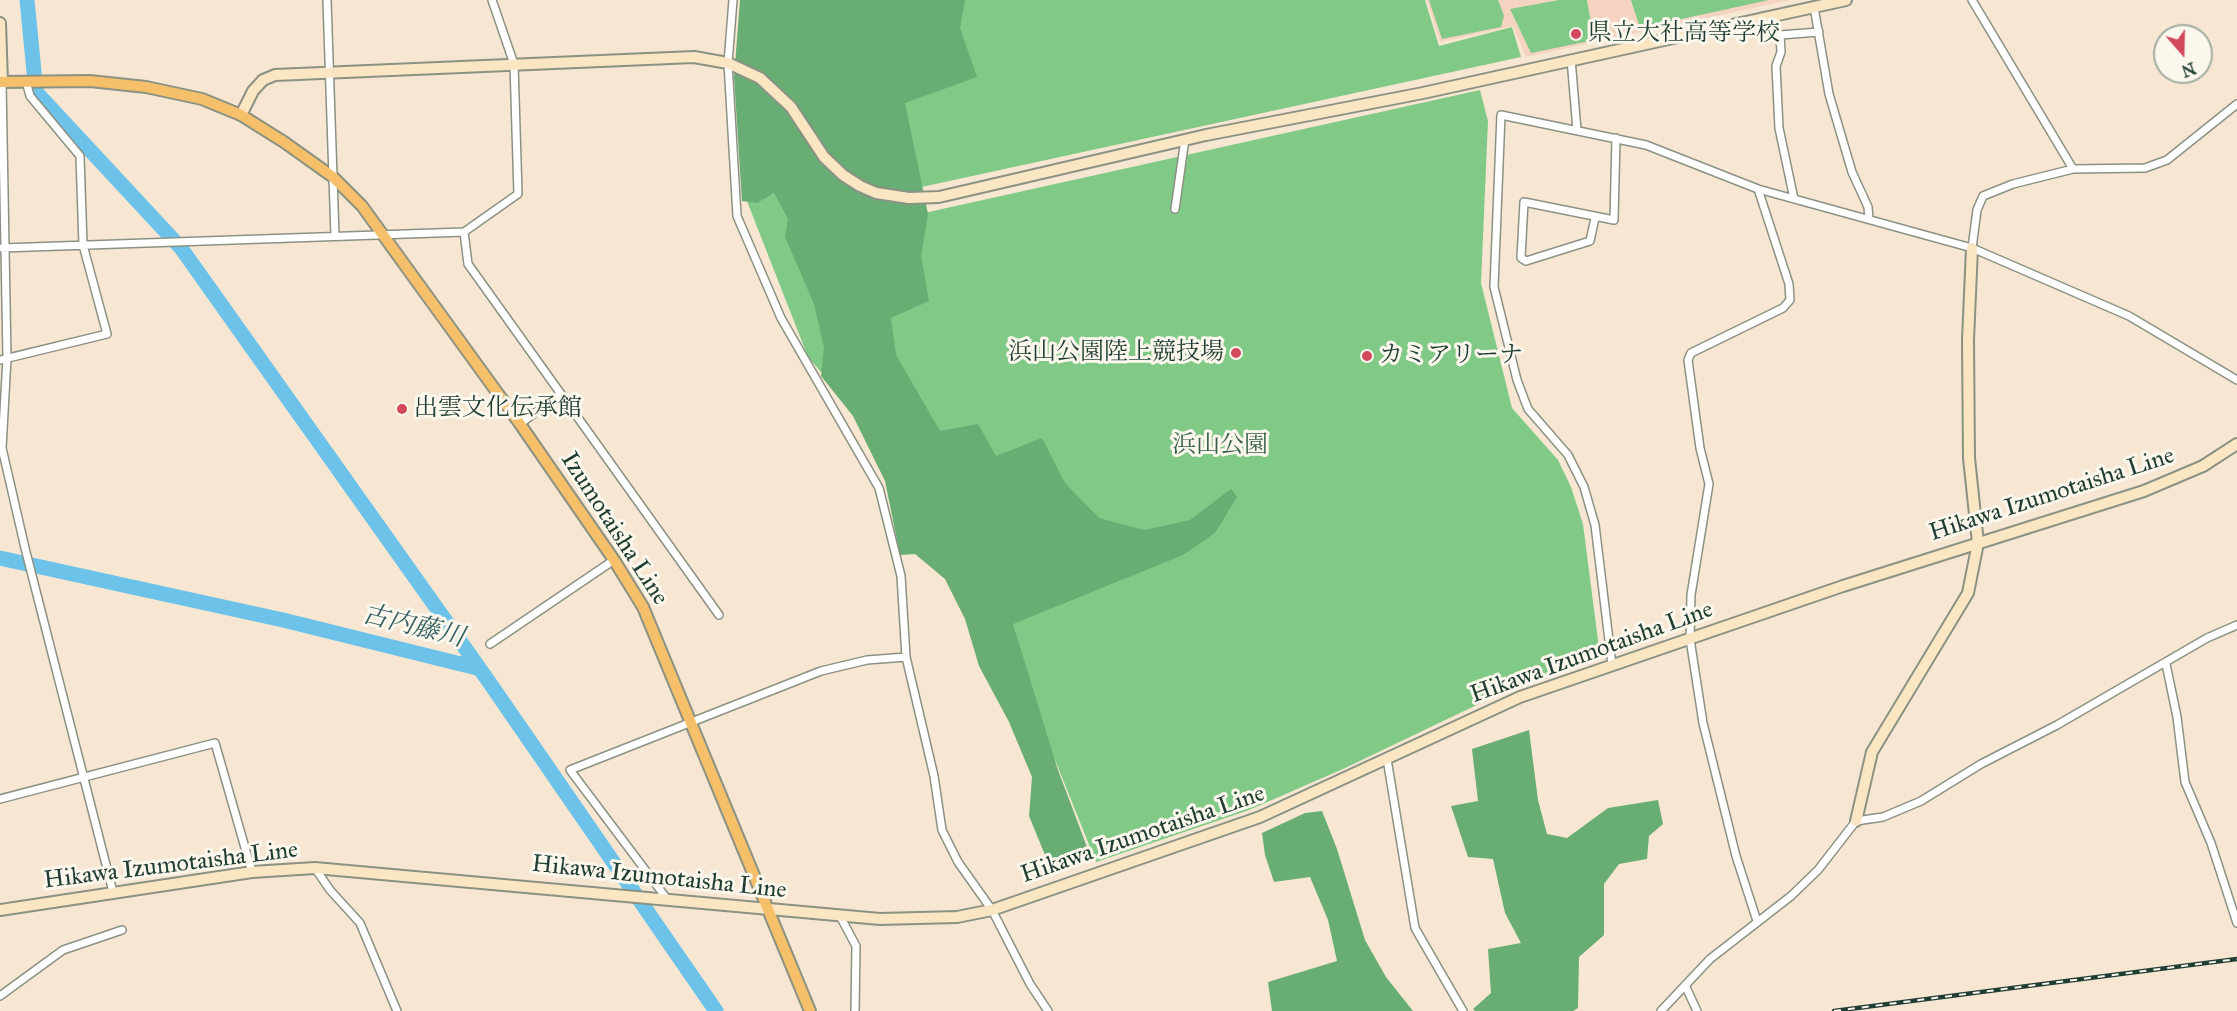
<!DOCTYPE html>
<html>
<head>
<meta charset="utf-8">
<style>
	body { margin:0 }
	#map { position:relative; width:2237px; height:1011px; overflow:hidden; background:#f7e7d2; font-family:"IM FELL Great Primer",serif }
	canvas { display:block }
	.north { position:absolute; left:2153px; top:24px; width:60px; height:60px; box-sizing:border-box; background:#fbf7ec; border:2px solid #a3ada2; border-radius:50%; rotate:160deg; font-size:16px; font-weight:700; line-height:24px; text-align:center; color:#1f3d34 }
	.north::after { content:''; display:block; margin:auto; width:21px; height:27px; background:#d1495b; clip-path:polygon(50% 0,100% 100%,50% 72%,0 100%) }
</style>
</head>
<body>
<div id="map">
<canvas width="2237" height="1011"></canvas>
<div class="north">N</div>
</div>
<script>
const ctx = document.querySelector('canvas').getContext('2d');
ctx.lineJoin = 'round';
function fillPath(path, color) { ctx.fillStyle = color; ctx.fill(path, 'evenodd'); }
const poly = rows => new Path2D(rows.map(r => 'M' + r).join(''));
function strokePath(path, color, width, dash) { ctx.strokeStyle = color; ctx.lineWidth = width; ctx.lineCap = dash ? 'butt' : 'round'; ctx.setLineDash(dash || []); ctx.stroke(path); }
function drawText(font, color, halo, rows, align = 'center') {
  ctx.font = font + ' "IM FELL Great Primer","Noto Serif JP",serif'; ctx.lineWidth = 6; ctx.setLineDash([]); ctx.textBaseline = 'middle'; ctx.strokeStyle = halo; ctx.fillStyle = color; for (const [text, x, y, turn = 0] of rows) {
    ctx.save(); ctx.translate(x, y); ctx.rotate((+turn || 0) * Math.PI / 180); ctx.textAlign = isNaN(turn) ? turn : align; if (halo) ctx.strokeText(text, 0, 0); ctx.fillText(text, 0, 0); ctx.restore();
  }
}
fillPath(poly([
	[1427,0,1790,0,1526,57,1513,26,1440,42]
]), '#f4d3c0');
fillPath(poly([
	[751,0,1425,0,1439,46,1512,27,1521,57,917,188],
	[1429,0,1498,0,1504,16,1501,27,1442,39],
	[1559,0,1587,0,1594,40,1531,53,1510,9],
	[1631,0,1769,0,1640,28],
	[1480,90,1488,121,1481,283,1512,408,1558,460,1571,487,1583,524,1600,656,1506,691,1343,769,1249,810,1096,862,1033,705,949,552,908,554,891,480,859,416,808,357,743,191,769,95,924,213]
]), '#80c987');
fillPath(poly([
	[740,0,965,0,960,28,977,77,905,103,928,214,921,256,929,301,891,318,896,355,940,431,978,424,996,456,1042,438,1065,483,1099,518,1144,530,1190,520,1231,489,1237,497,1215,533,1183,555,1013,624,1058,770,1087,847,1052,872,1029,816,1032,777,1009,722,979,666,965,619,945,579,915,554,900,555,885,481,853,416,821,376,824,347,814,304,785,237,788,219,774,193,757,203,742,201,734,77],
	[1529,730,1538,800,1547,834,1567,838,1608,808,1658,800,1663,824,1649,836,1647,859,1619,864,1604,884,1604,935,1579,957,1578,1008,1573,1011,1475,1011,1473,1009,1491,993,1488,949,1521,943,1505,913,1493,859,1468,857,1451,806,1478,801,1472,749],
	[1322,811,1337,849,1365,940,1386,977,1413,1011,1272,1011,1268,982,1337,961,1328,920,1310,877,1274,882,1265,855,1262,833,1305,813]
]), '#68ad74');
strokePath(poly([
	[27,0,36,92,181,248,487,679,716,1011],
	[0,558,283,620,477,668]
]), '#6cc2e9', 15);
const street = poly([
	[327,0,335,236],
	[492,0,514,64,518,194,464,232,468,264,719,615],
	[733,0,728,63,737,216,781,318,879,488,901,576,906,657,934,776,942,830,958,862,992,910,1030,984,1048,1011],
	[1972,0,2073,169],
	[1814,7,1829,94,1852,172,1868,207,1869,219],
	[1571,59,1577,130],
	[2,82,7,358,2,448,25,548,113,892],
	[1794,199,1779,128,1776,66,1781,52,1780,35,1819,32],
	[1175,209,1185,139],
	[1595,218,1590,241,1526,261,1521,258,1524,202,1614,220,1616,138],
	[2,248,464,232],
	[1972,248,1977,210,1983,196,2013,184,2073,169,2145,168,2167,160,2237,104],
	[0,360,107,334,83,245,80,156,30,96,26,81],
	[520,424,560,394],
	[490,644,614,560],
	[2166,664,2177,717,2185,782,2211,843,2237,923],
	[1612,665,1595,525,1584,487,1568,455,1528,409,1517,380,1494,287,1501,115,1646,145,1758,189,1972,248,2129,316,2237,380],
	[1387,759,1415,928,1463,1011],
	[0,799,215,743,252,872],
	[315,868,330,890,360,923,397,1011],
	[667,899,570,770,821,671,867,660,906,657],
	[840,916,856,946,855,1011],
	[1757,921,1736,856,1703,723,1690,639,1691,595,1709,484,1700,448,1688,360,1691,353,1783,308,1790,300,1789,284,1758,189],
	[1685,985,1697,1011],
	[0,996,63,950,122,930],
	[1661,1011,1710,959,1791,896,1818,870,1856,821,1883,817,1921,801,1981,764,2057,725,2207,638,2237,625]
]);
const secondary = poly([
	[0,23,2,82],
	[241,115,253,91,263,80,275,75,694,57,728,63,760,78,791,107,824,157,843,175,860,186,876,193,909,198,939,197,1206,135,1423,93,1846,0],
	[1856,821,1872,752,1968,593,1978,543,1969,458,1968,340,1972,248],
	[0,910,252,872,315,868,880,919,957,917,992,910,1260,817,1520,697,1843,586,2144,491,2203,466,2237,444]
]);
const primary = poly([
	[0,82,90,81,146,87,202,99,241,115,284,142,333,177,362,206,520,424,614,560,643,607,810,1011]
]);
strokePath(street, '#8b9283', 10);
strokePath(secondary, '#8b9283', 14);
strokePath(primary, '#8b9283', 14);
strokePath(street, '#fff', 7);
strokePath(secondary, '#fbe6c4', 10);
strokePath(primary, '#f6c06b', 10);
const rail = poly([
	[1834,1011,2237,959]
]);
strokePath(rail, '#1f3d34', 4.5);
strokePath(rail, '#fbf7ec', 2, [7]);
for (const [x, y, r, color] of [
	[1576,34,6,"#d1495b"],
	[1236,353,6,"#d1495b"],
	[1367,356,6,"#d1495b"],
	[402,409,6,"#d1495b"]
]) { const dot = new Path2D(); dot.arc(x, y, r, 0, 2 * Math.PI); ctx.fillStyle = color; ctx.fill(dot); strokePath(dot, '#fbf7ec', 2); }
drawText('24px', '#1f3d34', '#fbf7ec', [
	["県立大社高等学校",1588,34],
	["浜山公園陸上競技場",1224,353,"right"],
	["カミアリーナ",1379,356],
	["出雲文化伝承館",414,409]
], 'left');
drawText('24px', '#376049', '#fbf7ec', [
	["浜山公園",1220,446]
]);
drawText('24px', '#1f3d34', '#fbf7ec', [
	["Hikawa Izumotaisha Line",2052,495,-18],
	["Izumotaisha Line",614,529,57],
	["Hikawa Izumotaisha Line",1592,653,-20],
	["Hikawa Izumotaisha Line",1143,835,-19],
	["Hikawa Izumotaisha Line",171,866,-7],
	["Hikawa Izumotaisha Line",659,878,6]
]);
drawText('italic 26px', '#325e61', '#fbf7ec', [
	["古内藤川",413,627,14]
]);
</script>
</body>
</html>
